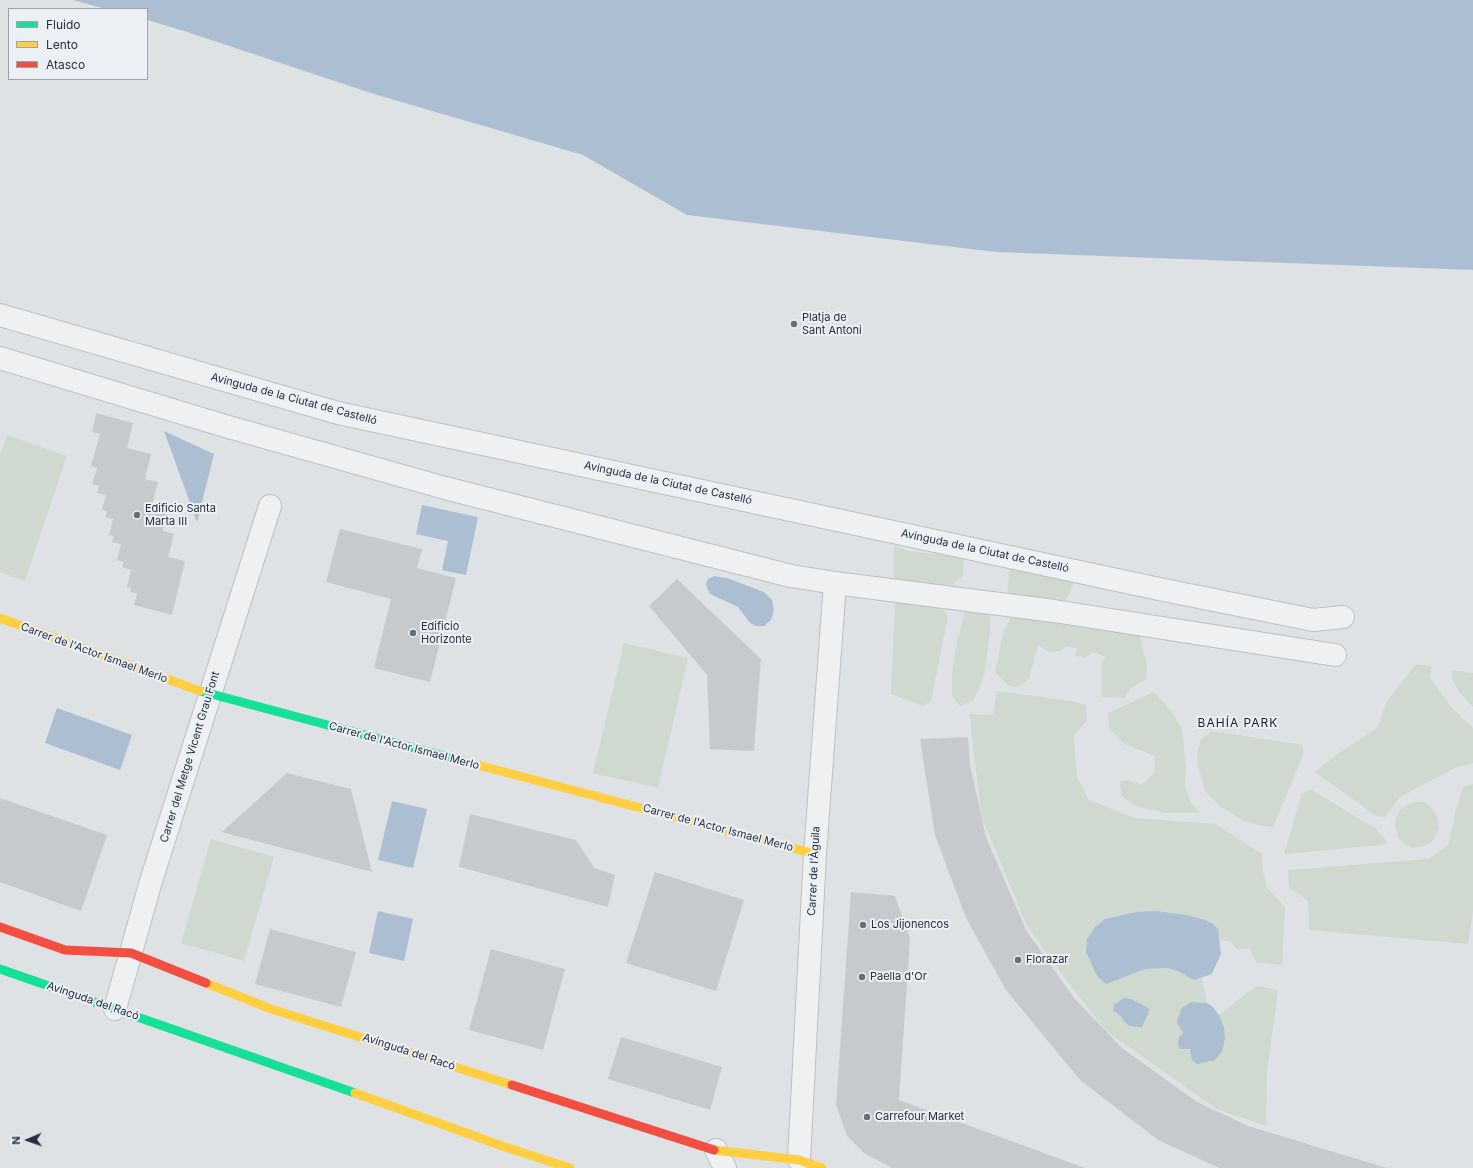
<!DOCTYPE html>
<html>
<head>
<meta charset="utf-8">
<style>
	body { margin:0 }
	#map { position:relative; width:1473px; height:1168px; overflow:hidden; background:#dfe2e5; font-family:Inter,sans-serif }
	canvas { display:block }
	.legend { position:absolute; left:8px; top:8px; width:140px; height:72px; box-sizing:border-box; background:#ecf0f5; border:1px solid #9ca3ac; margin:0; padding:5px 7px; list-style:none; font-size:12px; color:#252f3f }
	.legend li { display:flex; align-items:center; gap:8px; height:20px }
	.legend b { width:20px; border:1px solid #9ca3ac }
	.north { position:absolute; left:8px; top:1120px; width:40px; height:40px; -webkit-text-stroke:3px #ecf0f5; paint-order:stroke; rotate:268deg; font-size:11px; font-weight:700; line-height:16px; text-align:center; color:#252f3f }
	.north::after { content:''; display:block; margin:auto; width:14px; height:18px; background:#252f3f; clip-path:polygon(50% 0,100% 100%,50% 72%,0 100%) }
</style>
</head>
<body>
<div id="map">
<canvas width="1473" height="1168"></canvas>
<ul class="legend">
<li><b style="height:5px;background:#16e098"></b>Fluido</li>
<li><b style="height:5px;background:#ffcf43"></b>Lento</li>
<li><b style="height:5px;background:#f24e42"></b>Atasco</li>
</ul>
<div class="north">N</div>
</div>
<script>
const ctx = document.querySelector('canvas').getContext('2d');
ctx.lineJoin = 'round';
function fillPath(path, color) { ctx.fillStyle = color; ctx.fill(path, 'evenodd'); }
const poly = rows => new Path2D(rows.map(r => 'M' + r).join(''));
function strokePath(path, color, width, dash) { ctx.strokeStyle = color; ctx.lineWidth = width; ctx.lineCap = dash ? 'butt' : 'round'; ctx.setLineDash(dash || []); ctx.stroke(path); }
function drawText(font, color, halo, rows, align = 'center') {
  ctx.font = font + ' Inter,sans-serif'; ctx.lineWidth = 4; ctx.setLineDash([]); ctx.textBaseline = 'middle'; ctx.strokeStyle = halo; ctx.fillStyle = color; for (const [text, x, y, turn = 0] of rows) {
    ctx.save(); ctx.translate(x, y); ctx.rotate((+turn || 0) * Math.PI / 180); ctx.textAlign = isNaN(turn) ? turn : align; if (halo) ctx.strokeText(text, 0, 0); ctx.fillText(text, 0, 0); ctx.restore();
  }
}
fillPath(poly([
	[7,435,67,456,25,581,0,572,0,455],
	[894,546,909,551,945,555,964,559,963,576,952,585,930,584,894,579],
	[1010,565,1076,579,1065,602,1007,598],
	[895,598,939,604,948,616,931,701,923,706,891,694],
	[978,606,990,617,990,632,984,676,974,700,960,706,952,696,952,672,957,642,965,611],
	[1013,614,1138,630,1147,665,1146,679,1130,689,1124,698,1102,697,1102,664,1105,657,1094,652,1085,657,1074,656,1078,649,1067,646,1060,651,1049,652,1038,645,1029,679,1018,687,1008,685,995,672,1004,630],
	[624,643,688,658,658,788,593,773],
	[1416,664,1432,667,1430,678,1452,708,1473,728,1473,763,1454,768,1399,798,1385,817,1376,816,1315,772,1339,753,1377,728,1386,703],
	[1452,670,1473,673,1473,707,1460,693,1452,680],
	[997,691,1072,701,1086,705,1087,720,1074,735,1077,778,1089,800,1135,818,1215,824,1262,854,1263,871,1267,887,1285,907,1282,965,1256,962,1250,948,1238,950,1231,942,1220,940,1218,929,1203,919,1187,915,1156,911,1136,912,1105,919,1095,927,1087,939,1086,952,1097,976,1119,979,1145,969,1167,968,1178,971,1194,980,1202,978,1207,1003,1191,1002,1183,1033,1184,1049,1190,1048,1222,1051,1225,1039,1224,1027,1219,1015,1256,986,1278,990,1267,1073,1266,1126,1217,1109,1106,1031,1070,985,1027,926,982,818,972,739,970,714,993,715],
	[1154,692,1172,712,1182,729,1186,766,1185,786,1192,804,1201,813,1166,813,1135,806,1121,795,1120,782,1128,780,1142,785,1154,773,1155,756,1125,744,1109,729,1108,713],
	[1212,731,1303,745,1303,755,1273,827,1263,826,1244,821,1221,807,1205,791,1198,766,1197,752,1202,738],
	[1473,784,1473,911,1468,944,1309,930,1308,901,1289,887,1288,870,1429,859,1448,845,1456,810,1463,787],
	[1312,790,1376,829,1389,844,1284,854,1302,793],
	[1415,802,1423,802,1430,806,1436,814,1438,821,1439,829,1435,837,1431,843,1423,846,1413,848,1404,844,1398,837,1395,825,1396,818,1400,810,1407,805],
	[211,839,274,857,244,961,181,943]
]), '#cfd9cf');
fillPath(poly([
	[73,0,1473,0,1473,270,996,252,687,215,583,155,374,94,184,31,147,20,147,9,106,9],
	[164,431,214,454,197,522],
	[422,505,478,517,466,575,442,570,448,541,416,534],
	[714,576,727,578,764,592,772,600,774,610,771,620,764,626,756,626,750,623,738,607,710,594,707,588,706,583,708,579],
	[57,708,132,735,120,770,45,743],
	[392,801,427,809,413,868,378,860],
	[378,911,413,919,404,961,369,953],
	[1156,911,1187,915,1203,919,1213,924,1218,929,1221,954,1212,974,1194,980,1178,971,1167,968,1145,969,1106,984,1097,976,1086,952,1087,939,1095,927,1105,919,1136,912],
	[1124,998,1131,999,1150,1009,1142,1027,1135,1027,1128,1025,1124,1021,1120,1015,1113,1011,1114,1004,1118,1003,1120,1000],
	[1191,1002,1207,1003,1213,1007,1219,1015,1224,1027,1225,1039,1222,1051,1215,1060,1197,1064,1192,1060,1190,1049,1180,1049,1178,1044,1179,1038,1183,1033,1177,1022,1181,1009]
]), '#abbed2');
fillPath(poly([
	[96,413,133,423,127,448,151,454,145,479,158,482,151,508,168,513,163,531,174,534,168,557,185,561,172,615,134,605,137,593,130,592,131,588,127,587,131,570,122,567,124,562,117,560,121,544,112,542,114,536,109,535,113,519,105,517,107,511,102,510,106,495,97,493,99,486,92,484,97,468,91,466,100,434,92,432],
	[340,529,422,549,417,568,456,578,430,682,374,668,391,599,326,582],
	[677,579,761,659,754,751,710,749,707,675,649,606],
	[968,737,970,765,986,837,1026,930,1074,998,1122,1048,1197,1102,1248,1126,1387,1168,1219,1168,1158,1140,1080,1080,1006,990,966,918,935,835,920,739],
	[287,773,351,789,372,872,222,832],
	[0,798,107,835,81,911,0,882],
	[470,814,576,840,594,868,615,875,608,907,459,867],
	[655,872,744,900,716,991,626,963],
	[851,892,895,896,910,938,899,1100,1085,1168,892,1168,864,1153,847,1136,836,1105],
	[270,929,356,952,341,1007,255,984],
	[491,949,565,969,543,1050,469,1030],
	[621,1037,722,1067,710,1110,608,1079]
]), '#c7cacd');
const street = poly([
	[0,315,338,413,1159,589,1313,620,1343,617],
	[0,358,225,426,445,488,791,576,835,583,1054,611,1335,655],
	[115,1009,151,881,270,506],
	[716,1150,725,1168],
	[799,1160,815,854,835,583]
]);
strokePath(street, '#bdc0c3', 24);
strokePath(street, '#eef0f2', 22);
strokePath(poly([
	[200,691,455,759],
	[0,969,355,1093]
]), '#16e098', 9);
strokePath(poly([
	[0,618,200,691],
	[455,759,815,854],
	[206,983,271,1009,512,1085],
	[355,1093,505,1147,570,1168],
	[714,1150,799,1160,822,1168]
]), '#ffcf43', 9);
strokePath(poly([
	[0,927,65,950,131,953,206,983],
	[512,1085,714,1150]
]), '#f24e42', 9);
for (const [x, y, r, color] of [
	[794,324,4,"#666e79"],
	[137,515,4,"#666e79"],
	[413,633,4,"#666e79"],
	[863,925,4,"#666e79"],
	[1018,960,4,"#666e79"],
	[862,977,4,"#666e79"],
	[867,1117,4,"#666e79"]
]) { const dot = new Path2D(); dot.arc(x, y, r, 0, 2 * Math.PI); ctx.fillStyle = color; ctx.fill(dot); strokePath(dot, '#ecf0f5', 1.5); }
drawText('11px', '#252f3f', '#ecf0f5', [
	["Platja de",802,318],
	["Sant Antoni",802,331],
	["Edificio Santa",145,509],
	["Marta III",145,522],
	["Edificio",421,627],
	["Horizonte",421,640],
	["Los Jijonencos",871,925],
	["Florazar",1026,960],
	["Paella d'Or",870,977],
	["Carrefour Market",875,1117]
], 'left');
drawText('11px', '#252f3f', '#ecf0f5', [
	["Avinguda de la Ciutat de Castelló",294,399,15],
	["Avinguda de la Ciutat de Castelló",668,483,12],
	["Avinguda de la Ciutat de Castelló",985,551,12],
	["Carrer de l'Actor Ismael Merlo",94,653,20],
	["Carrer de l'Actor Ismael Merlo",404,746,15],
	["Carrer del Metge Vicent Grau Font",190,757,-73],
	["Carrer de l'Actor Ismael Merlo",718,828,15],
	["Carrer de l'Àguila",814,871,-87],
	["Avinguda del Racó",93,1001,19],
	["Avinguda del Racó",409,1052,18]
]);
ctx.letterSpacing = '1px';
drawText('12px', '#18202f', '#ecf0f5', [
	["BAHÍA PARK",1238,723]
]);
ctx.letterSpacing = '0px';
</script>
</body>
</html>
